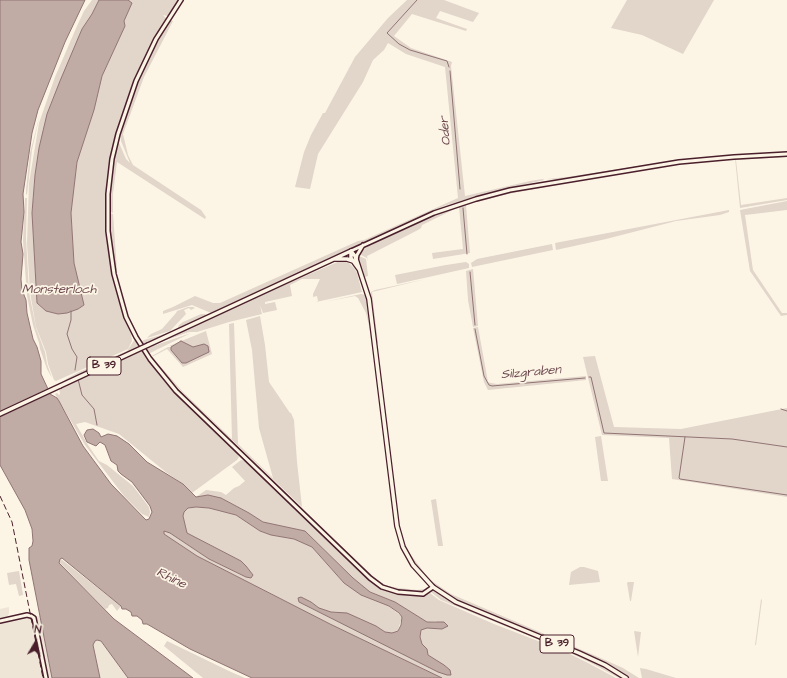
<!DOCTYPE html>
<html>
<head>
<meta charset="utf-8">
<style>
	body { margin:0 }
	#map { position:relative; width:787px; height:678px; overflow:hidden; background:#fcf5e5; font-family:"Architects Daughter",sans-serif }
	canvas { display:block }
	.north { position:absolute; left:16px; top:622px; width:40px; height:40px; -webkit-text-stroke:3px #fcf5e5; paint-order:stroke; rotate:9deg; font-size:11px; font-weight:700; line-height:16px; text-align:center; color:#4a1f2b }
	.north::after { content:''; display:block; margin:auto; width:14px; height:18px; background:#4a1f2b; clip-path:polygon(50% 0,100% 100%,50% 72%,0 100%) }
</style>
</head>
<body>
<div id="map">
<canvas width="787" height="678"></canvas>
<div class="north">N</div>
</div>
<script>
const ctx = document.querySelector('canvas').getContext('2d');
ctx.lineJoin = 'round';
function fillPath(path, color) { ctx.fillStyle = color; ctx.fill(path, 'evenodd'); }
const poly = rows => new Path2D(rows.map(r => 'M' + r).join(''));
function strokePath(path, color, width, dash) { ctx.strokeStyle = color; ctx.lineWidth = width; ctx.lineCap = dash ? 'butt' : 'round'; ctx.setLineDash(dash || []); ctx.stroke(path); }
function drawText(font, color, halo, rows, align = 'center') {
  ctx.font = font + ' "Architects Daughter",sans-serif'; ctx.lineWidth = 3.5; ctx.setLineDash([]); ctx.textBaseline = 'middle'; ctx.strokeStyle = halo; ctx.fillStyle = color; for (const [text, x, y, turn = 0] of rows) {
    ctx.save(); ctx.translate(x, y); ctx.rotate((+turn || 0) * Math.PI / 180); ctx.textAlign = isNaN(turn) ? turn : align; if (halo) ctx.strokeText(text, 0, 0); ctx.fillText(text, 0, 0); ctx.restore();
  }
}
fillPath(poly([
	[9,607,9,613,8,616,0,618,0,609],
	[40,616,52,678,0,678,0,624],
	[96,640,101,641,128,678,100,678,93,645]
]), '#eee5d7');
fillPath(poly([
	[92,0,99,0,92,14,82,29,47,114,39,148,35,175,32,213,37,303,46,311,58,314,67,313,78,309,84,305,74,263,71,213,77,162,94,110,102,76,125,26,124,21,132,3,128,0,180,0,168,16,163,15,166,18,166,21,155,38,137,76,117,134,109,166,106,206,109,250,116,288,124,318,131,334,132,341,128,349,56,381,54,380,48,364,46,352,36,327,30,292,27,243,29,183,39,123,55,77,77,26,84,11],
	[407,0,444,0,479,13,473,22,440,11,436,18,467,29,466,31,412,14,394,36,411,48,452,62,451,66,465,196,530,181,543,179,544,180,491,192,444,206,409,221,211,313,192,305,163,314,163,311,173,307,195,296,213,303,220,303,358,241,364,240,458,198,445,67,406,54,388,43,384,50,373,60,363,82,318,154,310,189,295,187,304,152,311,135,323,113,325,113,355,57,388,18],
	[627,0,714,0,683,54,642,35,611,28],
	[169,20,173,21,144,77,123,134,128,155,133,165,201,210,206,217,205,219,117,162,113,194,113,213,109,211,109,197,114,156,117,142,119,142,120,145,126,159,130,163,121,141,120,133,143,68,158,38],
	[40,114,32,150,27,195,26,194,26,190,30,153],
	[787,155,787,157,736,160,741,205,787,198,787,200,740,208,735,158],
	[677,160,558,180,547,179,567,177],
	[543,186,546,187,508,194,466,205,470,253,433,259,432,253,463,249,459,207,422,225,421,228,418,230,371,254,367,256,368,261,367,258,359,254,367,247,400,231,446,210,505,193],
	[25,198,27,198,26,237,29,292,36,328,45,352,47,364,52,378,47,369,40,349,39,343,33,325,27,296,23,241],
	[787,201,787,210,745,215,753,270,782,313,787,313,787,315,781,316,750,271,740,210],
	[729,210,729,212,720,215,676,221,606,239,556,250,555,243],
	[109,213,113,214,117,270,115,271,110,239],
	[552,244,553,250,472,267,471,263,477,259],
	[359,256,366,259,368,276,365,277,359,262,358,256],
	[340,261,347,261,354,268,357,273,362,292,316,302,318,301,317,296,313,297,313,294,320,279,302,279,290,285,292,296,265,302,265,304,275,302,277,310,263,313,260,305,262,314,229,322,197,332,189,332,152,345,228,309],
	[466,262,469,264,469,268,397,284,395,275,446,265],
	[473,269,478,326,473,327,468,300,466,271],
	[426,279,372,292,378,343,377,344,370,296,371,292,375,290],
	[361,294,366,295,368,301,381,402,369,326,366,313,358,298,355,296,324,302],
	[188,307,193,307,195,308,191,310,189,308,184,310,186,314,170,331,147,338,151,334,162,329,176,313,177,311],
	[201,314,205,314,207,316,177,330,179,325,183,322],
	[260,316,265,345,269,382,290,413,291,413,294,420,297,462,302,507,184,394,162,370,152,356,168,347,174,347,169,346,206,331,212,354,183,367,167,349,152,357,184,393,232,439,229,324,234,323,238,444,273,478,259,428,252,350,246,320],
	[478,327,488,382,491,383,497,384,586,376,586,380,488,390,484,382,473,328],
	[168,333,143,345,141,342,144,340],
	[191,333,150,353,146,349,150,347],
	[135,339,155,370,169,387,235,450,239,457,237,460,226,468,192,493,183,484,167,473,119,434,85,422,76,424,88,445,99,461,107,465,133,486,149,507,150,512,149,517,142,514,124,496,85,445,55,394,57,393,59,395,60,394,59,386,66,379,79,372,127,351],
	[595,356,614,427,681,429,787,408,787,497,672,479,669,438,602,435,583,357],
	[151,358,186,398,280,487,297,504,297,507,183,397],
	[601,436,608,481,601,481,595,437],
	[241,460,246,461,371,580,384,589,396,593,418,595,425,595,430,593,439,600,494,624,564,651,590,664,616,678,442,678,330,624,197,556,164,534,164,531,170,533,209,559,246,577,251,578,253,575,246,566,235,558,187,533,183,516,184,512,188,508,192,507,209,508,236,515,260,531,271,535,294,539,302,542,312,547,344,583,389,606,402,617,398,630,392,633,385,632,376,626,347,614,331,612,319,608,311,602,298,598,450,670,428,655,427,649,422,644,420,637,421,630,427,628,442,629,436,621,427,622,395,602,370,592,353,578,305,531,263,522,249,513,221,498,208,495,196,497,206,490,221,492,226,495,234,488,239,486,245,481,232,467],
	[436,499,443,546,438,546,431,500],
	[299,506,379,582,388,586,399,588,417,590,425,589,420,592,397,590,385,587,374,580,299,508],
	[408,551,429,579,451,594,596,656,623,668,639,678,619,678,591,663,564,650,441,600,431,592,435,587,427,580,413,563,408,553],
	[61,559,121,606,117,611,112,604,109,605,108,608,105,609,60,563,60,561],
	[580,567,584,567,598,571,600,582,569,585,571,572],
	[19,571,23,595,19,596,16,584,9,585,7,573],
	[628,582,634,582,631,601,630,601,627,583],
	[761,599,762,600,756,645,755,645],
	[634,631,641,632,638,657],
	[167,641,231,672,245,678,203,678,164,646],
	[640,668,646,669,676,678,642,678]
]), '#e2d5ca');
const water = poly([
	[0,0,85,0,65,42,38,110,32,133,23,194,24,212,21,242,23,254,21,279,22,290,26,300,27,313,33,339,37,347,41,361,41,374,48,389,50,394,57,398,59,401,83,446,111,484,146,520,149,519,152,512,150,506,132,482,121,474,118,471,117,465,111,461,105,445,100,442,96,446,87,442,84,435,87,430,93,429,99,433,101,437,108,434,117,436,129,444,147,462,183,484,196,497,208,495,221,498,249,513,263,522,305,531,353,578,370,592,395,602,427,622,444,622,448,626,442,629,427,628,421,630,420,637,422,644,427,649,428,655,444,665,450,670,451,675,447,675,438,672,299,602,298,598,301,597,311,602,319,608,331,612,347,613,376,626,385,632,392,633,398,631,401,625,402,617,399,613,389,606,361,595,344,583,312,547,294,539,271,535,260,531,236,515,209,508,196,507,188,508,184,512,183,516,187,533,241,561,246,566,253,575,251,578,246,577,209,559,170,533,164,531,164,534,197,556,330,624,442,678,252,678,190,649,147,624,143,624,142,620,137,616,132,616,131,612,126,609,122,609,121,606,62,558,60,559,59,563,114,619,193,678,128,678,101,641,97,640,95,641,93,645,100,678,52,678,29,560,29,548,32,546,33,541,32,529,25,510,0,465,0,0],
	[99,0,128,0,132,3,124,21,125,26,102,76,94,110,77,162,71,213,74,263,84,305,78,309,67,313,58,314,46,311,37,303,32,213,35,175,39,148,47,114,60,81,82,29,92,14,99,0],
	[181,341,193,347,204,344,208,346,209,352,186,363,182,363,171,350,171,347,181,341]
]);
fillPath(water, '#c0aca5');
strokePath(water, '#917474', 1);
fillPath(poly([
	[49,388,52,393,0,417,0,411]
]), '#fcf5e5');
strokePath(poly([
	[417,0,387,33,399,44,410,50,447,61,449,67],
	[450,71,460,189],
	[463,208,467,254],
	[470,272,475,325],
	[71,311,71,320,67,334,72,349,77,357,75,370],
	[475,329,484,376,489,385,492,386,585,378],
	[589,377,591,377,604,433,732,439,787,447],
	[78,379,82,395,94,409,97,425],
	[781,409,787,411],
	[685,437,679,478,680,479,787,495]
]), '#917474', 1);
const secondary = poly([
	[181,0,156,39,136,81,118,134,112,159,108,194,108,231,114,274,126,317,136,337,150,359,176,391,370,578,382,587,398,592,423,594,433,587],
	[351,251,434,213,476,199,510,190,679,162,734,157,787,154],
	[356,260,357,255,363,245],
	[0,621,27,615,31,616,34,618,46,678]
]);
const primary = poly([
	[351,251,355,256,369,299,397,526,403,547,413,565,433,587,456,602,579,653,605,665,626,678],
	[351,251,351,258,359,269],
	[335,259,347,259,353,261],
	[148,345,351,251],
	[0,414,60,386]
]);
strokePath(secondary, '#4a1f2b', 6);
strokePath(primary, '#4a1f2b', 6);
strokePath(secondary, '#fcf5e5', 3);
strokePath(primary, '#fcf5e5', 3.5);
strokePath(poly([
	[0,496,12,522,43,678]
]), '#4a1f2b', 1, [6, 3]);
const primaryBridge = poly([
	[60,386,148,345]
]);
strokePath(primaryBridge, '#4a1f2b', 6, []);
strokePath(primaryBridge, '#fcf5e5', 3.5);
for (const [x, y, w] of [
	[104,366,34],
	[557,644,34]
]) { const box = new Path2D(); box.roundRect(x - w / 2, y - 9, w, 18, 3); ctx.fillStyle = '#fcf5e5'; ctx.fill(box); strokePath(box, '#4a1f2b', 1); }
drawText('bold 11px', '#4a1f2b', null, [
	["B 39",104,366],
	["B 39",557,644]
]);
drawText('italic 13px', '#6d4950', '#fcf5e5', [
	["Oder",446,131,-95],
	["Monsterloch",59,290],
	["Silzgraben",531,373,-5],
	["Rhine",171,579,26]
]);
</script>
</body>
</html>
